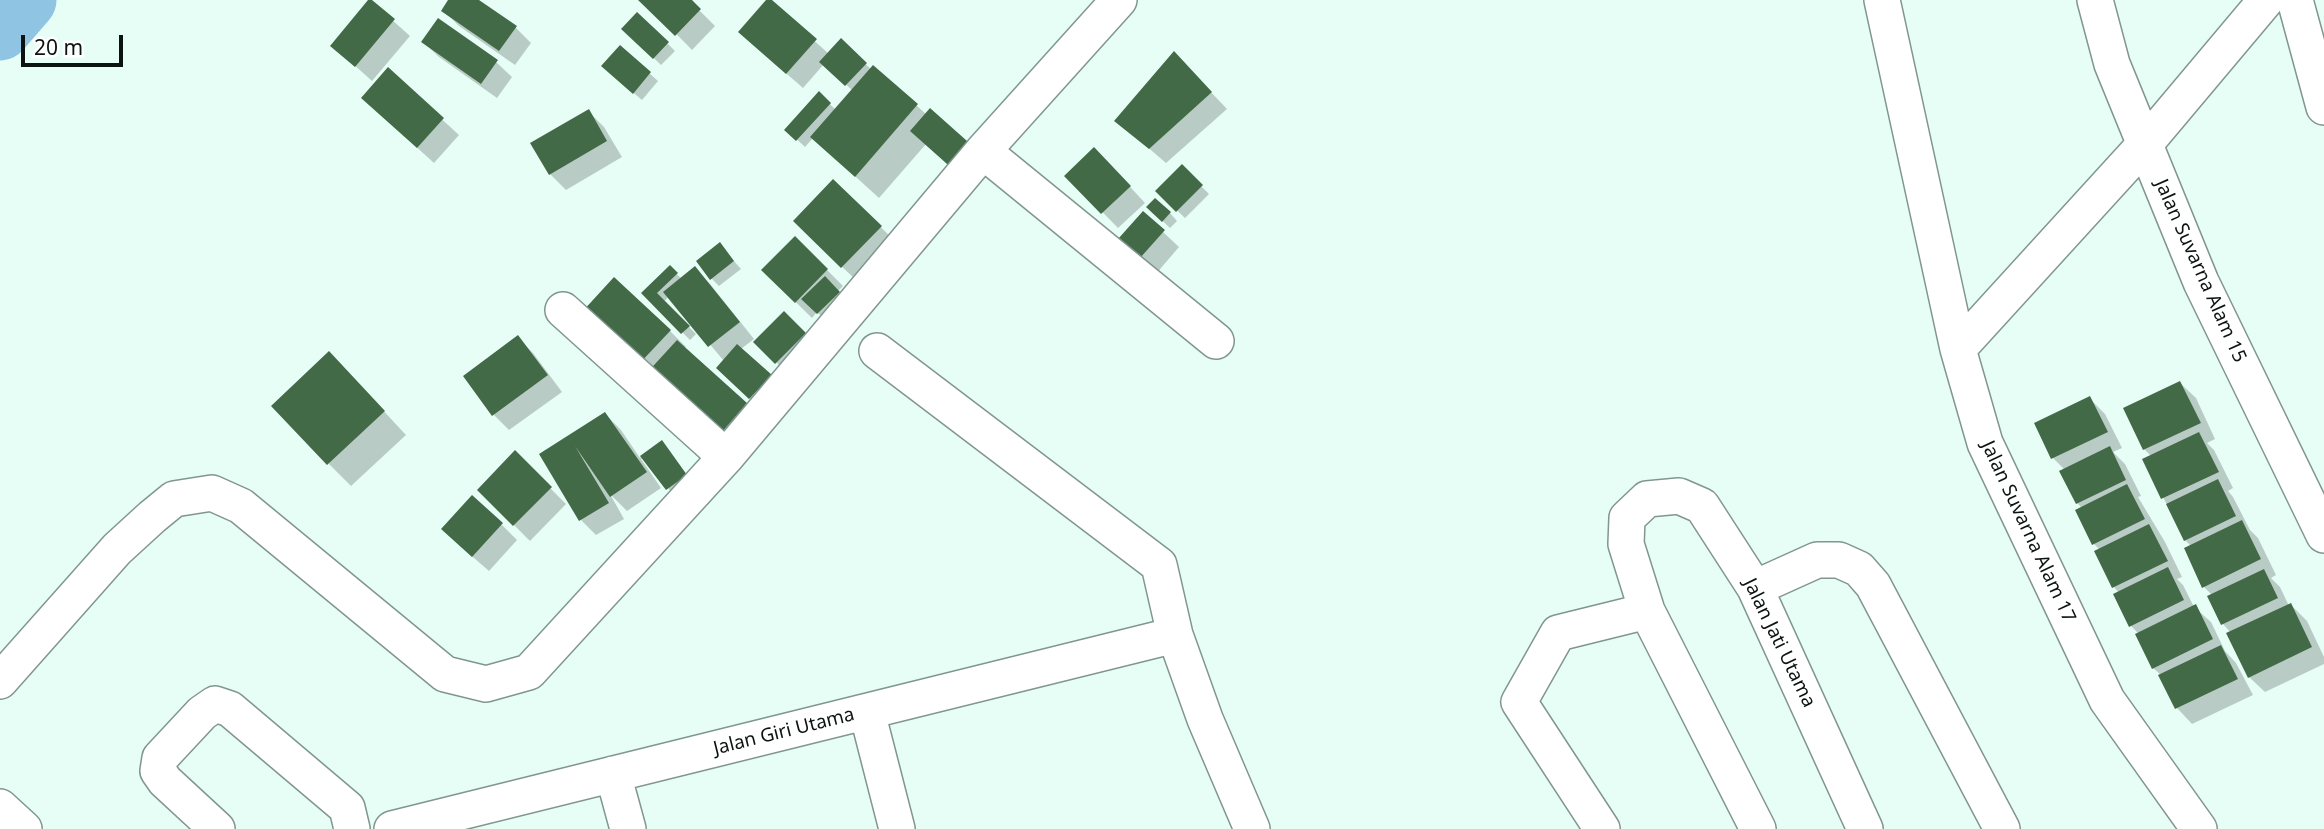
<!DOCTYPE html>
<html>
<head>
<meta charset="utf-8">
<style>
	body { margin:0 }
	#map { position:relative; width:2324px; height:829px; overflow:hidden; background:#e7fef7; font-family:"Noto Sans",sans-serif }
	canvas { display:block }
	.scale { position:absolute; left:21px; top:35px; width:102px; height:32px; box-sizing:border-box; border:4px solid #0c1412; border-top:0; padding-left:9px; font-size:21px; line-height:24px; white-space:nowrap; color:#0c1412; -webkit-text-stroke:5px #fff; paint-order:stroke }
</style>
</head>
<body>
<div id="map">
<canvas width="2324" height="829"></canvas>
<div class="scale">20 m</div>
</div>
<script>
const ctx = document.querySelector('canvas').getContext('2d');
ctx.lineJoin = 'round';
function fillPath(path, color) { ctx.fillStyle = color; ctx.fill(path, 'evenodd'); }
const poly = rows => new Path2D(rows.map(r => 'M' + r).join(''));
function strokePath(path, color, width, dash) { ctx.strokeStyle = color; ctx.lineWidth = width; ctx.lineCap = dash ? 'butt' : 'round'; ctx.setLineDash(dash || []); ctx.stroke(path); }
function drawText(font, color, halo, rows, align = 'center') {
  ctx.font = font + ' "Noto Sans",sans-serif'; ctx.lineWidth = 5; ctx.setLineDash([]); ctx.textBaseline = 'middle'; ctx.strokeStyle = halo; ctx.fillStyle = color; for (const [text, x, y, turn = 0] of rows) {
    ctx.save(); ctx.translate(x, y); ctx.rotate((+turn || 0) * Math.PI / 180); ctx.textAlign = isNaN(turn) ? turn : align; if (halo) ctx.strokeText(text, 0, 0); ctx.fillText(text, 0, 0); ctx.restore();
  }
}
fillPath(poly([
	[370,0,410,36,372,81,332,45],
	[451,0,476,0,515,27,531,43,515,65,459,26,443,10],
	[643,0,689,0,715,26,692,50],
	[769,0,829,54,841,41,872,70,874,67,927,115,926,144,879,198,813,138,805,147,786,129,819,94,836,110,853,91,824,64,803,88,756,47],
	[638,14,675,51,661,65,624,29],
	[423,42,496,62,512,77,497,98,439,57],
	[620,47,658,81,642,100,611,74],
	[1189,69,1227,109,1166,163,1117,121],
	[388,70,459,135,434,163,379,113],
	[588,111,604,127,622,157,566,190,550,174],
	[1110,165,1145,203,1118,228,1067,176],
	[1182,167,1209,194,1185,218,1157,191],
	[833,181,892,238,858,282,811,237],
	[1148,207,1170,213,1177,221,1170,228],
	[1163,232,1179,247,1149,282,1128,264],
	[795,238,843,286,838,291,845,299,825,320,817,312,812,318,763,270],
	[720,245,741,269,719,286,711,278],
	[670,268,682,279,695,269,710,284,754,339,741,349,786,392,766,413,734,384,724,361,669,296,664,302,696,334,690,340,643,293],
	[583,313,670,331,686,347,684,348,762,420,732,454],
	[784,314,820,349,792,378,756,342],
	[517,337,533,353,562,392,509,430,494,415],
	[352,377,406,435,351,486,329,464],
	[2180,383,2196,398,2215,439,2207,443,2214,450,2233,488,2228,491,2233,497,2250,530,2258,538,2276,575,2271,578,2280,587,2289,606,2291,605,2307,621,2324,657,2324,664,2265,692,2249,677,2231,633,2223,624,2210,597,2213,596,2204,587,2192,547,2185,540,2144,460,2152,457,2144,449],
	[2089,398,2105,414,2122,448,2113,452,2125,464,2141,496,2138,497,2165,542,2182,577,2177,579,2183,585,2194,607,2211,622,2225,651,2236,663,2253,695,2192,724,2177,708,2160,674,2153,668,2139,634,2131,626,2119,593,2114,587,2096,551,2100,550,2094,544,2082,508,2077,503,2065,470,2053,458],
	[605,414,621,430,640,458,662,443,693,483,675,497,644,457,641,459,661,488,627,511,610,494,624,519,596,535,581,520,541,455],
	[515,453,566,504,530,541,479,490],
	[501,524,517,540,489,571,459,545]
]), '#0003');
strokePath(poly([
	[0,30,26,0]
]), '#8fc4e3', 61);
fillPath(poly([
	[368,0,372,0,395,19,355,67,330,46],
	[448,0,479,0,517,26,499,51,441,11],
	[638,0,692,0,701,9,675,36],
	[766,0,772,0,817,39,786,74,738,32],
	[637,12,669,42,653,59,621,29],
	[438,18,498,60,481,84,421,42],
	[841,38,867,63,845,86,819,62],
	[620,45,651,72,633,94,601,66],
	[1174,51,1212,92,1149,149,1114,121],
	[873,65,918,104,855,177,810,137],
	[388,67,444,118,417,148,361,98],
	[819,91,831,103,796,141,784,130],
	[930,108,976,149,956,172,910,131],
	[589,109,607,141,549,175,530,143],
	[1094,147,1131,186,1101,214,1064,176],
	[1182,164,1203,185,1176,212,1155,191],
	[833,179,882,226,841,268,793,221],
	[1155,198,1171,212,1162,222,1146,207],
	[1143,211,1165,230,1132,267,1110,248],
	[795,236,828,269,795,303,761,270],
	[720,242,734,261,710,280,696,261],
	[670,265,678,273,657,293,690,326,681,334,641,293],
	[695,266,740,322,708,347,663,292],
	[825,276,840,292,817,314,801,299],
	[614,277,671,330,638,365,581,313],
	[784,311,806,333,775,364,753,342],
	[518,335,548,375,492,416,463,376],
	[677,340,747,403,716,439,644,376],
	[737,344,772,375,749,399,716,368],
	[329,351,385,411,327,465,271,406],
	[2180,381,2201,423,2143,450,2123,408],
	[2090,396,2108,432,2051,459,2034,423],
	[605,412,647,472,610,497,575,446,609,503,579,521,539,454],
	[2199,432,2219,472,2161,499,2142,459],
	[662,440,687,475,666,490,640,456],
	[2110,446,2126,480,2076,504,2059,471],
	[515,450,552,487,513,526,477,490],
	[2218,479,2236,516,2184,541,2166,504],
	[2127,484,2145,519,2092,545,2075,510],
	[472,495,503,523,472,557,441,529],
	[2242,520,2261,559,2202,588,2184,548],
	[2149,524,2168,561,2112,588,2094,551],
	[2168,567,2184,600,2129,627,2113,594],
	[2264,569,2278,598,2221,625,2207,596],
	[2291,603,2312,647,2248,678,2226,633],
	[2196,604,2213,639,2152,669,2135,634],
	[2221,645,2238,679,2175,709,2158,675]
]), '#436a47');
const minor = poly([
	[1882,0,1958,349,1985,443,2107,700,2199,829],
	[2095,0,2112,64,2201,282,2324,535],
	[2295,0,2324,107],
	[983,151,1216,341],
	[563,310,726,457],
	[1958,349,2145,144,2266,0],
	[877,351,1159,565,1175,635],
	[1755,588,1817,560,1839,560,1859,569,1873,585,2002,829],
	[0,681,117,549,152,517,174,499,212,493,241,506,445,674,486,684,529,672,726,457,983,151,1119,0],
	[867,712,897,829],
	[613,774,628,829],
	[0,807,24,829],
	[217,829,165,781,158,771,160,758,202,713,215,704,230,709,347,808,352,829],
	[392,829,1175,635,1205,719,1252,829],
	[1602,829,1519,702,1558,633,1647,611],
	[1758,829,1647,611,1626,544,1627,518,1647,499,1679,496,1702,506,1755,588,1865,829]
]);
strokePath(minor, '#819690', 38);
strokePath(minor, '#fff', 35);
drawText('19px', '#0c1412', '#fff', [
	["Jalan Suvarna Alam 15",2200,271,66],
	["Jalan Suvarna Alam 17",2028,532,65],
	["Jalan Jati Utama",1779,643,64],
	["Jalan Giri Utama",784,732,-14]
]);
</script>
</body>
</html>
